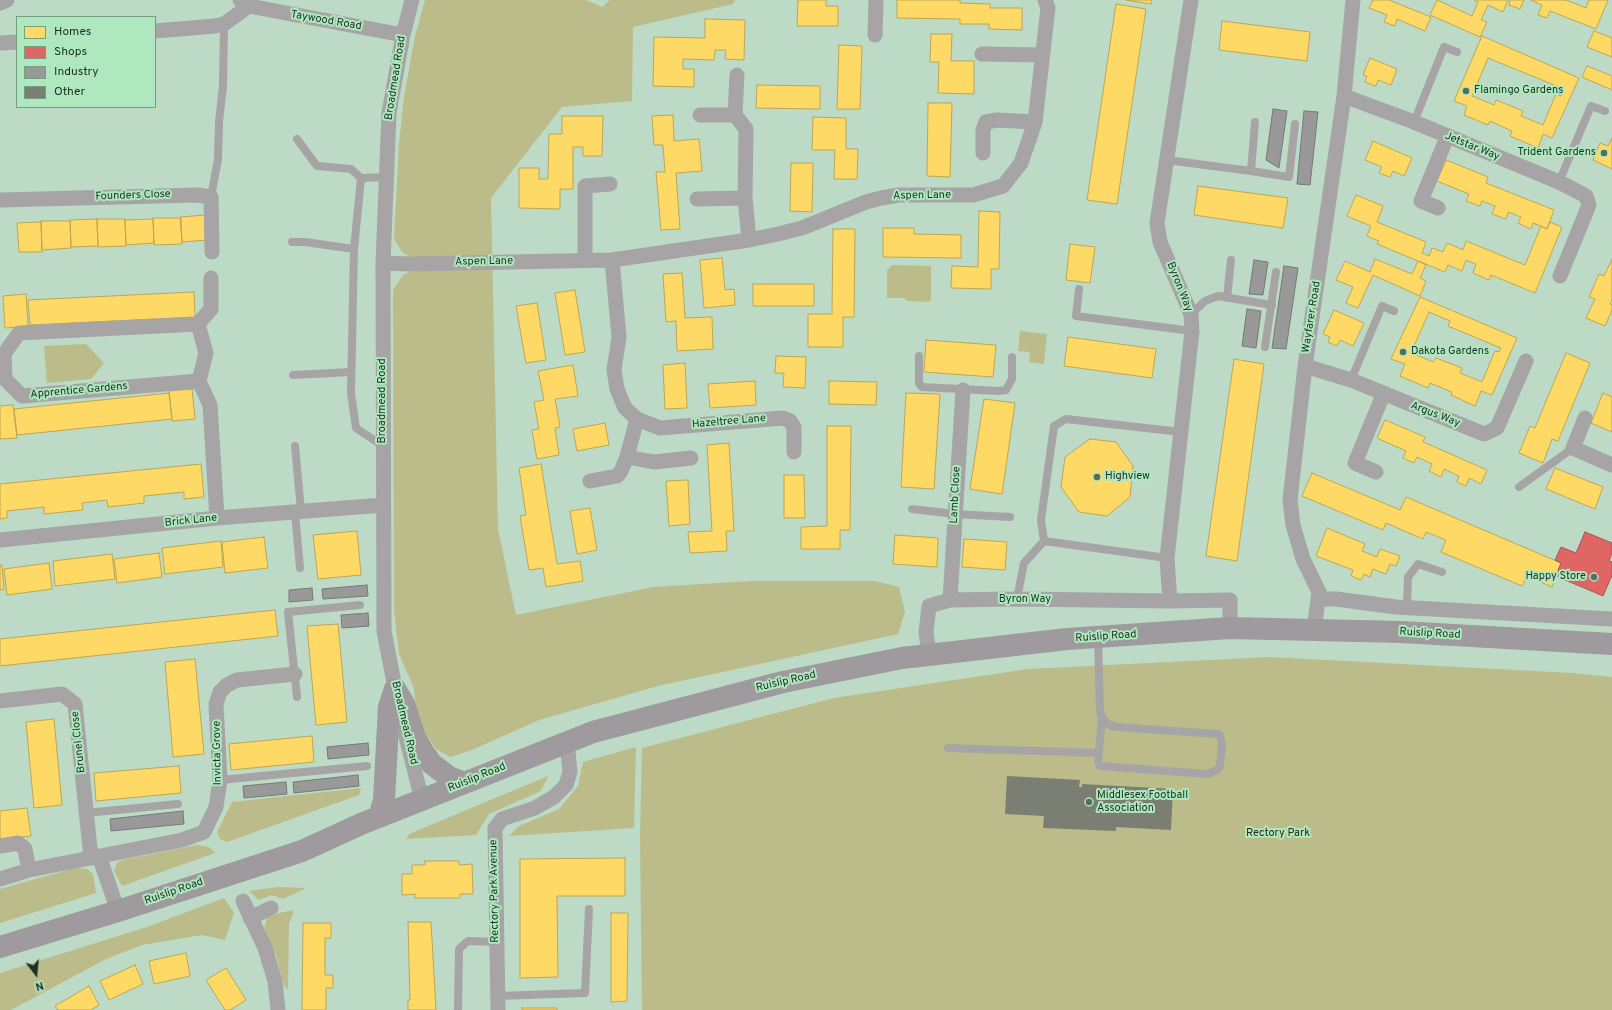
<!DOCTYPE html>
<html>
<head>
<meta charset="utf-8">
<style>
	body { margin:0 }
	#map { position:relative; width:1612px; height:1010px; overflow:hidden; background:#bcdac5; font-family:Overpass,sans-serif }
	canvas { display:block }
	.legend { position:absolute; left:16px; top:16px; width:140px; height:92px; box-sizing:border-box; background:#afe7bf; border:1px solid #749f81; margin:0; padding:5px 7px; list-style:none; font-size:12px; color:#1c3223 }
	.legend li { display:flex; align-items:center; gap:8px; height:20px }
	.legend b { width:20px; border:1px solid #749f81 }
	.north { position:absolute; left:16px; top:954px; width:40px; height:40px; -webkit-text-stroke:3px #afe7bf; paint-order:stroke; rotate:164deg; font-size:11px; font-weight:700; line-height:16px; text-align:center; color:#1c3223 }
	.north::after { content:''; display:block; margin:auto; width:14px; height:18px; background:#1c3223; clip-path:polygon(50% 0,100% 100%,50% 72%,0 100%) }
</style>
</head>
<body>
<div id="map">
<canvas width="1612" height="1010"></canvas>
<ul class="legend">
<li><b style="height:11px;background:#ffd966"></b>Homes</li>
<li><b style="height:11px;background:#e06666"></b>Shops</li>
<li><b style="height:11px;background:#999"></b>Industry</li>
<li><b style="height:11px;background:#7b7e72"></b>Other</li>
</ul>
<div class="north">N</div>
</div>
<script>
const ctx = document.querySelector('canvas').getContext('2d');
ctx.lineJoin = 'round';
function fillPath(path, color) { ctx.fillStyle = color; ctx.fill(path, 'evenodd'); }
const poly = rows => new Path2D(rows.map(r => 'M' + r).join(''));
function strokePath(path, color, width, dash) { ctx.strokeStyle = color; ctx.lineWidth = width; ctx.lineCap = dash ? 'butt' : 'round'; ctx.setLineDash(dash || []); ctx.stroke(path); }
function drawText(font, color, halo, rows, align = 'center') {
  ctx.font = font + ' Overpass,sans-serif'; ctx.lineWidth = 4; ctx.setLineDash([]); ctx.textBaseline = 'middle'; ctx.strokeStyle = halo; ctx.fillStyle = color; for (const [text, x, y, turn = 0] of rows) {
    ctx.save(); ctx.translate(x, y); ctx.rotate((+turn || 0) * Math.PI / 180); ctx.textAlign = isNaN(turn) ? turn : align; if (halo) ctx.strokeText(text, 0, 0); ctx.fillText(text, 0, 0); ctx.restore();
  }
}
fillPath(poly([
	[425,0,586,0,602,7,610,0,735,0,733,4,633,27,632,101,562,107,491,198,498,529,516,615,653,587,753,581,875,581,899,587,905,612,898,634,658,686,539,720,472,750,450,757,436,749,416,718,414,688,399,654,394,609,393,290,403,275,426,265,402,252,394,239,399,144,404,97,415,36],
	[892,265,931,266,931,299,929,302,907,301,904,298,887,298,887,270],
	[1020,331,1047,334,1044,364,1029,362,1030,352,1018,351],
	[86,344,104,363,91,379,47,383,44,346],
	[1270,657,1572,673,1612,677,1612,1010,642,1010,640,837,642,748,834,698,1028,669],
	[636,747,634,828,509,836,519,826,559,809,578,786,583,762],
	[548,776,541,791,489,814,476,835,406,839,409,834],
	[361,788,359,795,227,842,220,839,217,832,232,802],
	[197,845,209,847,215,853,122,886,114,871,117,863,122,860],
	[75,868,87,869,93,874,96,893,0,923,0,889],
	[278,887,306,888,283,899,272,895,259,900,249,891],
	[224,898,234,913,225,940,202,935,142,945,106,959,11,1010,0,1010,0,973,147,927],
	[294,910,289,924,288,989,284,986,277,958,264,929,267,918,279,913]
]), '#bbbc89');
const homes = poly([
	[798,0,826,0,826,6,838,6,838,26,797,26,798,0],
	[897,0,960,0,960,3,990,4,990,8,1022,8,1022,30,989,29,989,24,960,24,960,19,897,18,897,0],
	[1126,0,1152,0,1151,4,1126,0],
	[1373,0,1389,0,1431,17,1425,31,1397,19,1395,26,1384,22,1387,15,1369,8,1373,0],
	[1437,0,1472,16,1478,2,1474,0,1508,0,1503,12,1488,5,1481,20,1487,22,1480,37,1430,15,1437,0],
	[1510,0,1524,0,1520,9,1509,5,1510,0],
	[1531,0,1566,0,1586,8,1589,0,1608,0,1596,29,1550,11,1547,18,1538,15,1542,5,1531,0],
	[1116,4,1146,9,1117,204,1087,200,1116,4],
	[705,19,745,20,744,60,725,59,726,50,715,50,714,60,683,59,683,69,694,69,694,87,653,86,654,37,705,38,705,19],
	[1222,21,1310,32,1307,61,1219,50,1222,21],
	[1594,31,1612,38,1612,57,1587,47,1594,31],
	[931,34,952,34,951,61,974,61,974,94,938,93,939,62,930,62,931,34],
	[1482,36,1579,78,1552,138,1543,134,1538,148,1510,136,1512,131,1490,121,1488,125,1464,115,1467,106,1454,101,1482,36],
	[1488,58,1564,89,1561,96,1556,94,1543,125,1521,116,1523,111,1496,100,1494,105,1472,96,1488,58],
	[839,45,862,46,860,109,837,109,839,45],
	[1370,58,1397,69,1391,85,1378,80,1376,86,1365,82,1367,76,1363,75,1370,58],
	[1587,66,1612,76,1612,90,1582,77,1587,66],
	[757,85,820,86,820,109,756,108,757,85],
	[928,103,952,103,950,177,927,176,928,103],
	[673,115,674,141,699,139,702,171,676,173,680,229,661,230,656,172,665,172,663,145,654,145,652,116,673,115],
	[562,116,603,116,602,156,583,156,583,147,573,147,573,189,560,189,560,209,519,208,519,168,539,168,539,179,548,179,549,134,562,134,562,116],
	[813,117,846,118,846,149,858,149,857,179,834,179,835,150,812,150,813,117],
	[1612,138,1612,169,1593,160,1600,143,1608,146,1612,138],
	[1373,141,1412,158,1404,176,1393,171,1390,177,1379,173,1382,167,1365,160,1373,141],
	[1446,160,1488,177,1486,183,1554,210,1547,229,1533,223,1531,229,1518,223,1521,217,1508,212,1506,219,1492,214,1495,206,1482,201,1480,206,1466,201,1469,194,1437,181,1446,160],
	[791,163,813,163,812,212,790,211,791,163],
	[1198,186,1288,198,1283,228,1194,215,1198,186],
	[1356,195,1383,206,1377,222,1426,242,1422,253,1429,256,1432,248,1443,252,1447,243,1463,250,1466,241,1525,265,1541,226,1547,229,1550,222,1562,227,1535,293,1491,275,1489,280,1473,273,1476,264,1466,260,1462,271,1448,265,1445,272,1377,244,1379,241,1367,236,1371,226,1347,216,1356,195],
	[979,211,1000,212,999,269,991,269,991,289,951,288,952,266,978,267,979,211],
	[206,215,207,240,182,242,180,217,206,215],
	[153,218,181,218,182,244,154,245,153,218],
	[97,219,125,219,126,246,98,247,97,219],
	[97,219,98,246,71,247,70,220,97,219],
	[153,219,154,243,126,245,125,220,153,219],
	[41,221,70,221,71,248,42,250,41,221],
	[41,222,42,252,19,252,17,223,41,222],
	[883,228,914,228,914,234,961,235,961,258,883,257,883,228],
	[833,229,855,229,854,317,843,317,843,347,808,347,808,314,832,314,833,229],
	[1070,244,1095,247,1090,283,1066,280,1070,244],
	[722,258,725,290,734,289,735,305,704,308,700,260,722,258],
	[1375,259,1412,274,1418,261,1426,265,1420,278,1426,281,1420,296,1373,275,1358,308,1346,303,1353,287,1336,280,1345,261,1370,272,1375,259],
	[1612,259,1612,299,1610,304,1612,305,1612,310,1605,326,1586,318,1595,299,1589,297,1599,274,1604,276,1612,259],
	[682,273,685,318,712,317,713,349,677,351,676,321,666,322,663,274,682,273],
	[753,284,814,284,814,306,753,306,753,284],
	[575,290,585,352,565,355,555,293,575,290],
	[194,292,195,317,30,325,28,300,194,292],
	[26,294,28,326,5,328,3,296,26,294],
	[1420,297,1517,338,1492,395,1481,391,1475,406,1451,395,1452,392,1430,383,1428,388,1400,376,1405,364,1391,359,1420,297],
	[1429,312,1450,321,1448,326,1501,348,1499,352,1495,351,1482,382,1460,373,1462,368,1436,358,1433,362,1411,353,1429,312],
	[537,303,546,360,526,363,516,306,537,303],
	[1334,310,1364,323,1353,346,1340,340,1337,346,1328,342,1330,337,1323,334,1334,310],
	[1068,337,1156,349,1152,378,1064,366,1068,337],
	[926,340,996,345,993,377,924,372,926,340],
	[1566,353,1590,363,1558,441,1552,439,1543,463,1519,453,1530,426,1535,428,1566,353],
	[776,356,806,357,805,388,783,387,784,373,775,373,776,356],
	[1234,359,1264,364,1237,561,1206,556,1234,359],
	[685,363,687,408,665,409,663,365,685,363],
	[573,365,578,396,555,399,560,427,555,428,559,455,537,459,532,430,539,429,534,402,544,400,538,371,573,365],
	[755,381,756,405,710,408,708,384,755,381],
	[829,381,877,382,876,405,829,404,829,381],
	[192,389,195,419,172,421,169,391,192,389],
	[169,393,172,419,17,435,14,409,169,393],
	[906,393,940,394,934,489,901,487,906,393],
	[1603,393,1612,397,1612,432,1591,423,1603,393],
	[984,399,1015,403,1002,494,970,489,984,399],
	[13,405,17,438,0,439,0,406,13,405],
	[1385,420,1425,437,1423,442,1487,470,1481,484,1469,478,1466,486,1457,482,1459,476,1444,469,1441,477,1429,471,1432,464,1417,457,1414,463,1403,458,1406,451,1377,438,1385,420],
	[605,423,609,445,577,451,573,429,605,423],
	[827,426,851,426,850,530,840,530,840,549,801,549,801,527,827,526,827,426],
	[1090,439,1116,442,1133,466,1130,497,1107,516,1079,512,1061,487,1065,457,1090,439],
	[729,443,734,531,726,531,727,551,690,553,688,532,712,531,707,445,729,443],
	[201,464,204,497,184,499,184,492,144,496,144,503,108,507,107,500,82,503,83,510,44,514,44,507,7,511,7,518,0,519,0,484,201,464],
	[541,464,557,564,580,561,583,581,546,587,543,568,529,570,520,516,526,515,519,468,541,464],
	[1555,468,1603,487,1595,509,1546,489,1555,468],
	[1312,473,1400,510,1406,497,1561,563,1552,587,1527,576,1522,586,1441,552,1446,540,1426,532,1423,539,1386,523,1383,530,1302,496,1312,473],
	[784,475,804,475,805,518,784,518,784,475],
	[688,480,690,524,669,526,666,481,688,480],
	[590,508,597,550,577,554,570,511,590,508],
	[1327,528,1365,544,1362,551,1377,557,1380,549,1400,556,1396,566,1390,564,1386,574,1373,569,1370,577,1364,574,1361,580,1351,576,1353,570,1316,556,1327,528],
	[357,531,361,575,318,579,313,535,357,531],
	[895,535,938,538,937,567,893,564,895,535],
	[264,537,268,568,225,573,222,542,264,537],
	[964,539,1007,542,1005,570,962,567,964,539],
	[221,541,223,567,165,574,162,548,221,541],
	[159,553,162,577,117,583,114,559,159,553],
	[112,554,115,579,55,586,53,561,112,554],
	[49,563,52,589,7,595,4,569,49,563],
	[0,565,2,565,4,589,0,590,0,565],
	[275,610,278,636,0,666,0,639,275,610],
	[338,624,347,722,316,725,307,626,338,624],
	[195,659,204,754,173,757,165,662,195,659],
	[54,719,62,805,34,808,26,722,54,719],
	[312,736,314,762,231,770,229,744,312,736],
	[179,766,181,793,96,801,94,773,179,766],
	[27,808,31,836,0,839,0,811,27,808],
	[625,858,625,896,557,896,558,977,520,978,520,859,625,858],
	[425,861,459,861,459,865,472,864,473,894,460,894,460,898,415,898,415,894,402,895,402,874,412,874,412,865,425,865,425,861],
	[611,913,628,913,627,1001,611,1002,611,913],
	[408,922,431,922,436,1010,408,1010,408,1000,410,1000,408,922],
	[303,923,331,923,331,938,325,938,325,975,333,975,333,988,326,988,326,1010,302,1010,303,923],
	[186,953,190,976,154,984,149,961,186,953],
	[135,965,143,984,109,1000,100,981,135,965],
	[226,968,246,1000,230,1010,225,1010,206,980,226,968],
	[89,986,99,1005,91,1010,58,1010,55,1006,89,986],
	[522,1008,557,1008,557,1010,522,1010,522,1008]
]);
fillPath(homes, '#ffd966');
strokePath(homes, '#bba752', 1);
const shops = poly([
	[1585,532,1612,543,1612,553,1609,561,1612,562,1612,575,1603,596,1556,576,1561,563,1555,560,1561,547,1576,553,1585,532]
]);
fillPath(shops, '#e06666');
strokePath(shops, '#a55652', 1);
const industry = poly([
	[1273,109,1287,111,1279,168,1266,160,1273,109],
	[1304,111,1318,112,1310,185,1297,184,1304,111],
	[1254,260,1268,262,1263,295,1249,294,1254,260],
	[1284,266,1298,268,1286,349,1272,348,1284,266],
	[1247,309,1261,311,1256,348,1242,346,1247,309],
	[367,585,368,596,323,599,322,589,367,585],
	[312,588,313,600,289,602,289,590,312,588],
	[368,613,369,626,342,628,341,615,368,613],
	[368,743,369,755,328,759,327,747,368,743],
	[358,775,359,786,294,793,293,782,358,775],
	[286,782,287,794,244,798,243,786,286,782],
	[183,811,184,824,111,831,110,819,183,811]
]);
fillPath(industry, '#999');
strokePath(industry, '#747a76', 1);
fillPath(poly([
	[1007,776,1080,780,1079,787,1082,787,1082,784,1173,789,1171,830,1116,827,1116,831,1043,828,1044,816,1005,814]
]), '#7b7e72');
strokePath(poly([
	[1414,122,1444,47,1457,52],
	[297,139,317,166,351,169,361,178],
	[1167,160,1251,171,1255,122],
	[1251,171,1289,177,1295,124],
	[1559,182,1591,106,1605,111],
	[211,197,218,159,219,122,223,86,224,24],
	[292,242,305,242,354,249],
	[1079,289,1076,316,1192,331],
	[1227,298,1231,260],
	[1191,314,1205,301,1218,296,1272,305],
	[1265,347,1276,272],
	[919,356,919,383,922,387,998,391,1006,390,1012,379,1012,357],
	[293,375,351,372],
	[1351,380,1382,306,1394,311],
	[295,446,301,511],
	[383,446,356,428,351,393,354,249,361,178,385,177],
	[1519,487,1573,448],
	[912,509,955,514,1010,517],
	[295,512,300,568],
	[1167,558,1044,541,1041,520,1054,426,1066,419,1181,432],
	[1017,599,1024,563,1044,541],
	[1407,607,1408,577,1418,564,1442,572],
	[1098,638,1100,711,1102,718,1098,762,1100,766,1208,774,1217,770,1220,766,1222,745,1220,735,1218,734,1117,727,1109,725,1102,718],
	[297,697,288,612,360,605],
	[948,748,1099,753],
	[220,780,367,766],
	[86,813,178,804],
	[497,996,585,993,589,909],
	[458,1010,459,949,468,941,496,942]
]), '#a7a4a6', 8);
strokePath(poly([
	[240,0,249,6,254,7,403,35],
	[1191,0,1157,223,1160,242,1191,314,1192,331,1167,558,1170,601,1230,600,1230,628],
	[0,3,7,0],
	[155,31,215,26,224,24,249,6],
	[875,35,876,0],
	[0,43,17,42],
	[982,54,1042,55],
	[737,75,735,115,746,129,745,198,749,240],
	[1344,96,1414,122,1559,182,1586,196,1589,205,1560,276],
	[700,115,735,115],
	[983,153,983,130,986,122,997,120,1035,122],
	[697,199,745,198],
	[0,200,197,195,211,197,212,252],
	[1438,208,1421,201,1447,137],
	[585,260,585,186,610,184],
	[612,260,619,337,614,370,617,389,625,408,637,419,660,428,783,418,790,421,794,427,794,452],
	[383,263,410,264,612,260,749,240,778,234,802,228,866,202,881,198,899,195,973,195,1003,186,1021,163,1035,122,1048,8,1045,0],
	[211,278,211,309,198,324,206,353,199,381,210,405,217,518],
	[198,324,19,333,4,354,5,379,22,396,199,381],
	[1305,366,1351,380,1484,434,1497,428,1526,361],
	[1585,418,1573,448,1612,465],
	[627,457,654,462,691,458],
	[1376,472,1355,463,1383,395],
	[590,481,617,476,621,471,627,457,637,419],
	[0,540,217,518,383,505],
	[1319,599,1336,599,1396,607,1612,619],
	[950,600,963,390],
	[1314,630,1319,592,1303,559,1293,525,1290,500,1305,366,1344,96,1353,0],
	[929,654,926,632,929,606,950,600,1017,599,1170,601],
	[397,698,384,631,383,263,389,113,403,35,412,0],
	[0,701,62,694,75,704,91,858],
	[404,729,422,800],
	[0,846,18,843,25,849,29,870],
	[99,856,118,911],
	[0,879,29,870,182,840,204,832,216,807,220,780,216,704,220,692,227,685,237,680,295,674],
	[243,901,265,948,275,981,278,1010],
	[250,918,271,908],
	[498,1010,495,828,502,819,535,808,554,797,566,785,570,772,567,742]
]), '#a7a4a6', 15);
strokePath(poly([
	[379,817,384,800,389,707,395,689,404,704,414,735,424,753,432,764,449,777,464,783],
	[0,947,118,911,302,851,361,824,593,732,783,682,902,658,1067,639,1230,628,1401,632,1612,644]
]), '#9e9a9d', 22);
for (const [x, y, r, color] of [
	[1466,91,4,"#546d5c"],
	[1604,153,4,"#546d5c"],
	[1403,352,4,"#546d5c"],
	[1097,477,4,"#546d5c"],
	[1594,577,4,"#546d5c"],
	[1089,802,4,"#546d5c"]
]) { const dot = new Path2D(); dot.arc(x, y, r, 0, 2 * Math.PI); ctx.fillStyle = color; ctx.fill(dot); strokePath(dot, '#afe7bf', 1.5); }
drawText('11px', '#1c3223', '#afe7bf', [
	["Taywood Road",326,21,10],
	["Broadmead Road",396,78,-81],
	["Jetstar Way",1472,147,22],
	["Founders Close",133,196,-2],
	["Aspen Lane",922,196,-1],
	["Aspen Lane",484,262,-1],
	["Byron Way",1179,287,68],
	["Wayfarer Road",1312,317,-81],
	["Apprentice Gardens",79,391,-5],
	["Broadmead Road",383,401,-90],
	["Argus Way",1435,415,21],
	["Hazeltree Lane",729,422,-5],
	["Lamb Close",956,495,-87],
	["Brick Lane",191,521,-6],
	["Byron Way",1025,600],
	["Ruislip Road",1430,634,3],
	["Ruislip Road",1106,637,-4],
	["Ruislip Road",786,682,-13],
	["Broadmead Road",404,723,77],
	["Brunel Close",79,742,-96],
	["Invicta Grove",218,753,-91],
	["Ruislip Road",477,778,-22],
	["Rectory Park Avenue",495,891,-91],
	["Ruislip Road",174,892,-19]
]);
drawText('11px', '#1c3223', '#afe7bf', [
	["Flamingo Gardens",1474,91],
	["Trident Gardens",1596,153,"right"],
	["Dakota Gardens",1411,352],
	["Highview",1105,477],
	["Happy Store",1586,577,"right"],
	["Middlesex Football",1097,796],
	["Association",1097,809]
], 'left');
drawText('11px', '#2e2915', '#afe7bf', [
	["Rectory Park",1278,834]
]);
</script>
</body>
</html>
